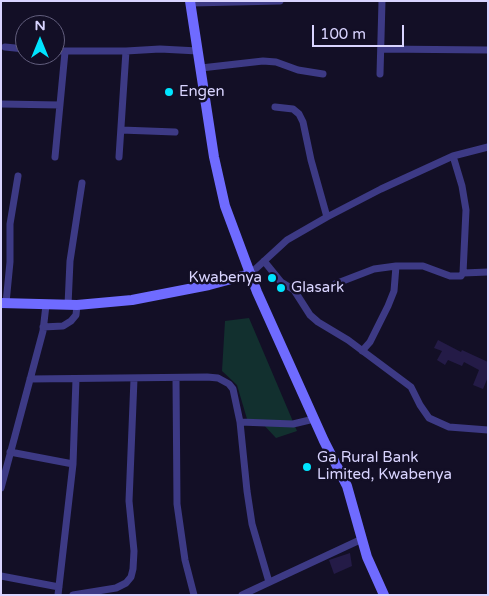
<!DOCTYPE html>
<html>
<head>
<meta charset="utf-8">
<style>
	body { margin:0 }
	#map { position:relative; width:489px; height:596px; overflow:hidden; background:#130f26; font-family:"Varela Round",sans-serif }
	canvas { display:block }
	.frame { position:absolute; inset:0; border:2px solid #d9d4ff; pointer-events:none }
	.north { position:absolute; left:15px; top:15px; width:50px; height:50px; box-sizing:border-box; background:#130f26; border:1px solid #625e7d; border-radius:50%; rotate:0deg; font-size:14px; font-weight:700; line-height:20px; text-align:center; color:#d9d4ff }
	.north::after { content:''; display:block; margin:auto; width:18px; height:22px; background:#00e5ff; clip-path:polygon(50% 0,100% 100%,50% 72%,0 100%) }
	.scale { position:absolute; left:312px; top:25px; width:92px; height:22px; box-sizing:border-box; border:2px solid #d9d4ff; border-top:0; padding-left:6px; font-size:15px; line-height:18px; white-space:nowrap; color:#d9d4ff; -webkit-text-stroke:4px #130f26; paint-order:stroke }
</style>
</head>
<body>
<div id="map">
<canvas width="489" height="596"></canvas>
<div class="frame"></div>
<div class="north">N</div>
<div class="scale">100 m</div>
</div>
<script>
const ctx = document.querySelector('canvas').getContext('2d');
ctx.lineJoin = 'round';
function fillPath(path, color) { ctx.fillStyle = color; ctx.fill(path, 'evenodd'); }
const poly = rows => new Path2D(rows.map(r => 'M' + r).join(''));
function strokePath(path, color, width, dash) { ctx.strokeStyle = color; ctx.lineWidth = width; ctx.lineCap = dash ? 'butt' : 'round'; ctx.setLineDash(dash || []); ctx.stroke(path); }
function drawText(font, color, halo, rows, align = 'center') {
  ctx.font = font + ' "Varela Round",sans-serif'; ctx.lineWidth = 5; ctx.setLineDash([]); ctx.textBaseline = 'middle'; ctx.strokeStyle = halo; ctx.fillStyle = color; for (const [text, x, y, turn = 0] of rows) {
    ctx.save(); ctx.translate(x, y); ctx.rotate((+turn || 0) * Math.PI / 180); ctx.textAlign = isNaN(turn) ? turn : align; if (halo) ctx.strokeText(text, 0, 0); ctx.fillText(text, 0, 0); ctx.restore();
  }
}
fillPath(poly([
	[249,318,297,431,276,438,261,422,247,419,237,385,222,371,225,321]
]), '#12302f');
fillPath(poly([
	[438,340,461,352,462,350,488,362,488,377,483,389,473,385,479,370,464,362,462,366,448,360,445,365,437,360,442,351,434,348],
	[350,553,352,566,334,574,329,560]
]), '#241b47');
strokePath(poly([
	[191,3,280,1],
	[5,47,25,49],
	[381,49,488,50],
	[55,51,126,51,160,49,198,51],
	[201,68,263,61,276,62,298,70,323,74],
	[380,74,382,1],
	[1,104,60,105],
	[275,107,293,109,299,114,303,122,311,160,327,217],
	[121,130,175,132],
	[453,156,462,186,466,210,463,273],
	[55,157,65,52],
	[119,157,126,51],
	[264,261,281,282,294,290,310,315,318,322,348,340,411,387,420,405,429,418,449,427,488,430],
	[250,274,287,240,327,217,381,189,453,156,488,147],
	[335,284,374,269,396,266,423,266,450,276,461,276,463,273,488,272],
	[6,303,10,262,10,224,18,176],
	[68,305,70,261,82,183],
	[43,327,63,326,71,321,76,315,77,305],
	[362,351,370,342,388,306,394,291,396,266],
	[30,379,207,377,218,378,229,384,233,389,240,422,247,491,252,524,269,582],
	[176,379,177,504,185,560,194,595],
	[240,422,293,424,314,419],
	[10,452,73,464],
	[1,488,43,331,46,305],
	[1,576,59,587],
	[58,595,73,464,76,379],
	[73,595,116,588,126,583,131,577,133,569,134,551,129,501,134,379],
	[242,595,362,539]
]), '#3d3a85', 7);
strokePath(poly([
	[190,1,214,157,225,206,257,292,324,441,347,486,367,557,384,595],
	[1,303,77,305,132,300,209,285,250,274]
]), '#6f6bff', 10);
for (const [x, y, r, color] of [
	[169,92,5,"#00e5ff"],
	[272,278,5,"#00e5ff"],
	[281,288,5,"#00e5ff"],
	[307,467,5,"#00e5ff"]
]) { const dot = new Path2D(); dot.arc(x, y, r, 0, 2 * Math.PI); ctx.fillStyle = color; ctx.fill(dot); strokePath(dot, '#130f26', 2); }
drawText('15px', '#d9d4ff', '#130f26', [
	["Engen",179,92],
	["Kwabenya",262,278,"right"],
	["Glasark",291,288],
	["Ga Rural Bank",317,458],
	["Limited, Kwabenya",317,475]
], 'left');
</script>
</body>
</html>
